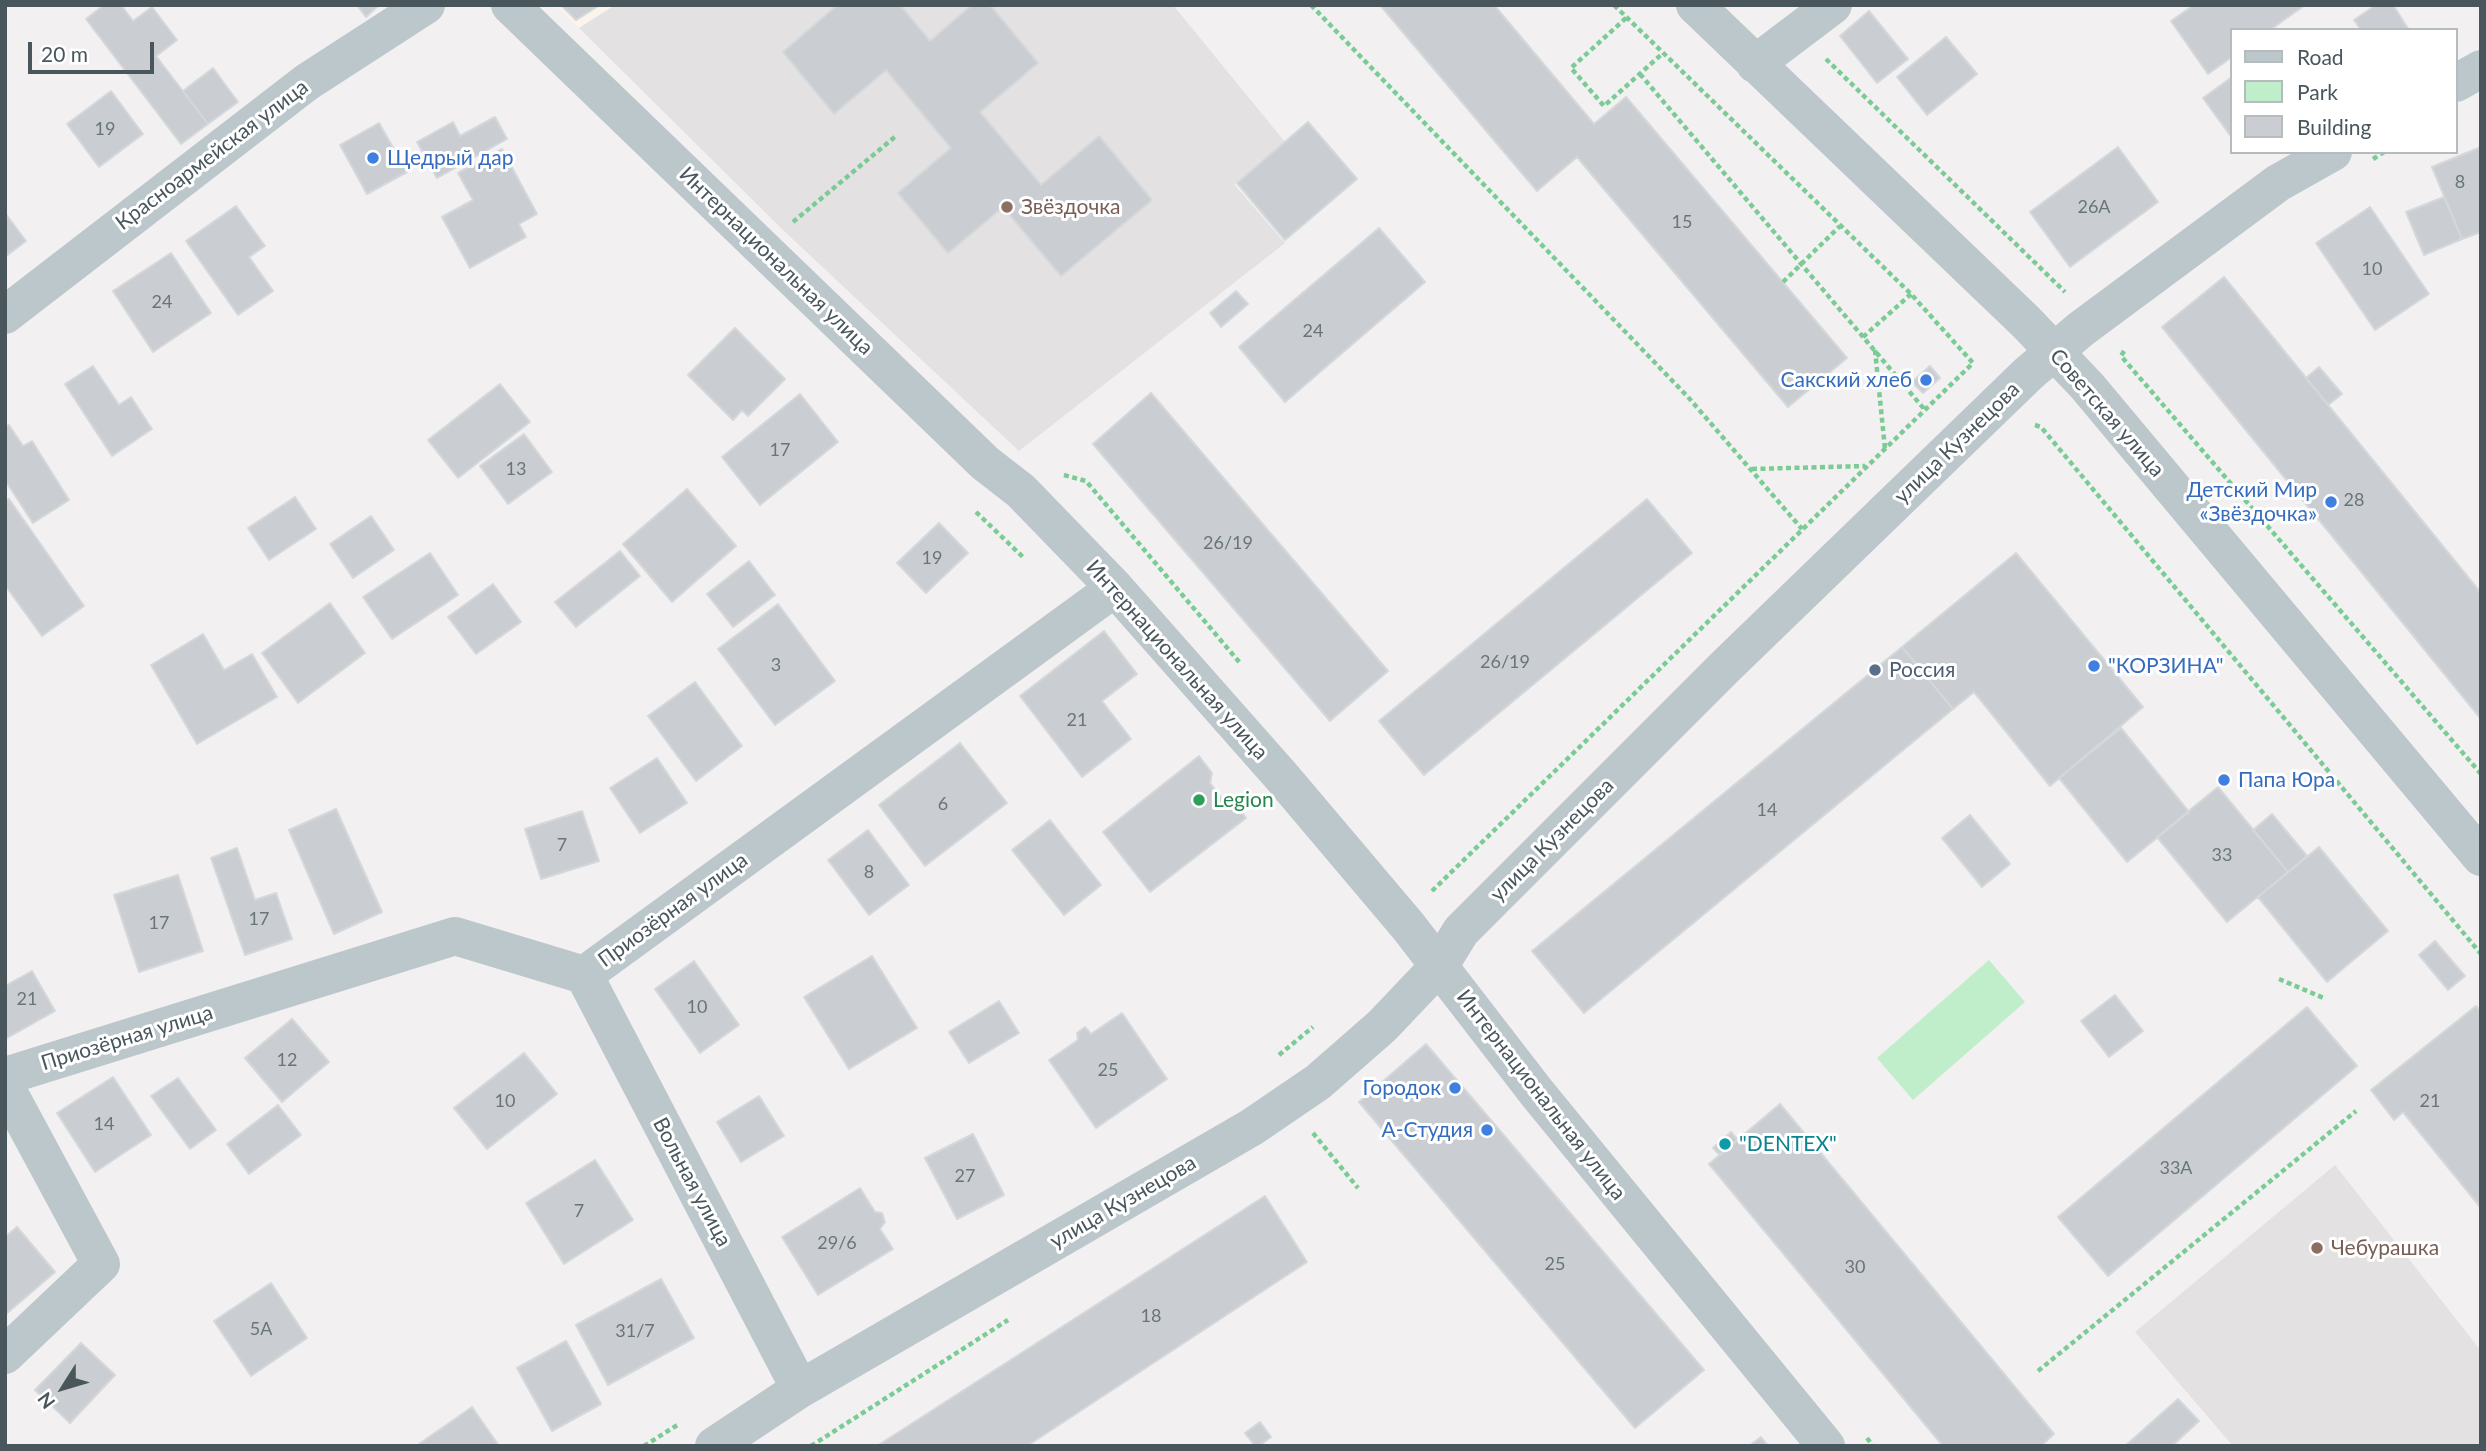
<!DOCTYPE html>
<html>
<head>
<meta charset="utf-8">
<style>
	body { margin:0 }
	#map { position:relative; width:2486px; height:1451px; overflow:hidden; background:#f2f0f1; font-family:Lato,sans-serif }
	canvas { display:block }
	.frame { position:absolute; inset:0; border:7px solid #49575d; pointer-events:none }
	.legend { position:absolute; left:2230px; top:28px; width:228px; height:126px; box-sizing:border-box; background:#fff; border:2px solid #b6bcbe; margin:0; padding:9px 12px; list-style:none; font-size:21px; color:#49575d }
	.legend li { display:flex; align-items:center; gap:14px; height:35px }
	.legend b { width:35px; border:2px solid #b6bcbe }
	.north { position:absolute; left:28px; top:1353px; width:70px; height:70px; -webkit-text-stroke:5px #fff; paint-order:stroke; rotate:233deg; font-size:19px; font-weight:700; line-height:28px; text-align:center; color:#49575d }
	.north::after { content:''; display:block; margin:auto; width:24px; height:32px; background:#49575d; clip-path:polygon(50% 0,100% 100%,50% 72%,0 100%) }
	.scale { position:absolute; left:28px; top:42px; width:126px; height:32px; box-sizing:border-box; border:4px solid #49575d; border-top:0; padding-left:9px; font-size:21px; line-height:24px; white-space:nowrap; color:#49575d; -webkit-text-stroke:5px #fff; paint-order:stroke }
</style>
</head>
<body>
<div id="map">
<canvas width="2486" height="1451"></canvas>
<div class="frame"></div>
<ul class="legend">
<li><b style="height:9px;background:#bcc7cc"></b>Road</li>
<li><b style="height:19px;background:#c1eeca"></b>Park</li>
<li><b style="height:19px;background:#caced2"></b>Building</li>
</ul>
<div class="north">N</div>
<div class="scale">20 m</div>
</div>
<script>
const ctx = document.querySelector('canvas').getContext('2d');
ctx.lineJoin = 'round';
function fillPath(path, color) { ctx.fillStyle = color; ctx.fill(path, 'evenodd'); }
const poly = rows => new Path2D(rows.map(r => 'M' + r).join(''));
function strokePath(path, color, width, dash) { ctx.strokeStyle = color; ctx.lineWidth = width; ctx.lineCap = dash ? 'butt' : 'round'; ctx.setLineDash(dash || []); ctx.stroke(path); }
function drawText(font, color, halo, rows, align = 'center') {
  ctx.font = font + ' Lato,sans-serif'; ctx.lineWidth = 6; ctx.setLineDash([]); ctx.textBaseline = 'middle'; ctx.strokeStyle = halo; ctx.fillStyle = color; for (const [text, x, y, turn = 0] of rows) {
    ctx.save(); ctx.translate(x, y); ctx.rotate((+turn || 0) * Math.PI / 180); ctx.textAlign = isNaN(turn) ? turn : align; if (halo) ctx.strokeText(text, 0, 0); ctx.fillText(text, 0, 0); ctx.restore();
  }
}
fillPath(poly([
	[557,5,615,5,579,28]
]), '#fcf4eb');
fillPath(poly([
	[615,5,1173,5,1285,142,1234,184,1285,243,1019,451,783,230,579,28],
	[2335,1165,2481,1351,2481,1446,2233,1446,2135,1332]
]), '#e3e1e2');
fillPath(poly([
	[1989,960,2025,1002,1913,1100,1877,1058]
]), '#c1eeca');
const building = poly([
	[104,5,121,5,133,21,152,7,177,40,156,56,208,124,181,144,86,19,104,5],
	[357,5,379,5,366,17,357,5],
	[561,5,600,5,576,20,561,5],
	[834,5,900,5,930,41,972,5,990,5,1038,63,980,112,1041,185,1099,136,1152,200,1061,276,1003,207,948,253,898,193,951,148,886,70,834,114,783,52,835,7,834,5],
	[1380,5,1494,5,1594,124,1626,97,1847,358,1788,407,1577,157,1537,191,1380,5],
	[2194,5,2305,5,2270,30,2232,30,2232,57,2208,74,2171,21,2194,5],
	[2376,5,2393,5,2409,30,2361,30,2354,20,2376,5],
	[1869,11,1908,59,1877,83,1840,36,1869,11],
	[1946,37,1977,74,1927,115,1897,77,1946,37],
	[213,68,238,102,208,124,183,91,213,68],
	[2232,77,2232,138,2203,98,2232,77],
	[111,91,143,134,99,167,67,124,111,91],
	[495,117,507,139,437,178,417,142,453,122,460,136,495,117],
	[1308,122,1357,179,1285,240,1237,183,1308,122],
	[379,123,407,172,367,194,340,145,379,123],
	[2118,147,2158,202,2070,267,2030,212,2118,147],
	[2481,147,2481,232,2462,239,2432,167,2481,147],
	[502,149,537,214,519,224,526,237,470,268,442,217,473,200,458,173,502,149],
	[2444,197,2462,239,2424,255,2406,212,2444,197],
	[236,206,265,246,249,257,273,291,238,315,186,241,236,206],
	[2370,207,2429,294,2375,330,2316,243,2370,207],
	[5,213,26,241,5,257,5,213],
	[1379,228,1425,282,1285,402,1239,347,1379,228],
	[171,253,211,313,153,352,113,291,171,253],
	[2224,277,2481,593,2481,719,2162,327,2224,277],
	[1236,291,1248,304,1221,327,1210,313,1236,291],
	[735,328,785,379,748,416,742,410,733,420,688,375,735,328],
	[93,366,119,405,131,397,152,429,112,456,65,384,93,366],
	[1930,366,1940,378,1923,393,1912,382,1930,366],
	[2319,367,2342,394,2328,405,2306,378,2319,367],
	[500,384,530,422,458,478,428,440,500,384],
	[1151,393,1388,671,1330,721,1093,444,1151,393],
	[800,394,838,442,760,505,722,457,800,394],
	[9,425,23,446,32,441,69,500,33,523,5,480,5,427,9,425],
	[524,434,552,472,508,504,480,466,524,434],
	[687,489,736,546,672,602,623,544,687,489],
	[295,497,316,529,269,560,248,528,295,497],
	[9,499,84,606,42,636,5,585,5,501,9,499],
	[1647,499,1692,553,1424,775,1379,721,1647,499],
	[371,516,394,550,353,578,330,544,371,516],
	[939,523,968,553,926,593,897,563,939,523],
	[620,551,640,576,576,627,555,602,620,551],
	[430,553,458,595,392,639,363,597,430,553],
	[2016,553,2143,707,2050,786,1974,692,1953,709,1902,647,2016,553],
	[749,561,775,595,733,627,707,594,749,561],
	[493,584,521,622,476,654,448,617,493,584],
	[330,603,365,653,298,703,262,653,330,603],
	[778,604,835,681,775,725,718,649,778,604],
	[1104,631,1137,674,1102,701,1131,739,1082,777,1020,696,1104,631],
	[203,634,224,670,252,654,277,697,197,744,151,665,203,634],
	[1902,647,1953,709,1584,1013,1532,951,1902,647],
	[695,682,742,746,696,781,648,716,695,682],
	[2121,728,2189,812,2127,862,2059,778,2121,728],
	[960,743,1007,803,925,866,879,805,960,743],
	[1199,756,1212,773,1210,783,1224,801,1235,802,1246,818,1150,892,1103,832,1199,756],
	[657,758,687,803,640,833,610,788,657,758],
	[2218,787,2288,872,2227,922,2157,837,2218,787],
	[336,809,382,912,334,934,289,830,336,809],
	[582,811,599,861,541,879,525,829,582,811],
	[2272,814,2307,856,2288,872,2253,830,2272,814],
	[1970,815,2010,864,1982,887,1942,838,1970,815],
	[1050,820,1101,885,1064,915,1012,850,1050,820],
	[868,830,909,885,869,915,828,860,868,830],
	[2319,847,2388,931,2327,982,2258,897,2319,847],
	[237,848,255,900,276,893,292,939,245,955,211,858,237,848],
	[178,875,203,951,139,972,114,895,178,875],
	[2435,941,2465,976,2448,990,2419,955,2435,941],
	[872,956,917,1028,849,1069,804,997,872,956],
	[694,961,739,1025,700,1053,655,989,694,961],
	[32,971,55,1011,7,1038,5,1034,5,986,32,971],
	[2115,995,2143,1031,2109,1057,2081,1021,2115,995],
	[999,1001,1019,1033,969,1063,949,1032,999,1001],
	[2476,1006,2481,1012,2481,1208,2403,1112,2394,1120,2371,1090,2476,1006],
	[2307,1007,2357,1066,2108,1276,2058,1217,2307,1007],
	[1122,1013,1167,1079,1096,1128,1049,1060,1078,1040,1077,1033,1085,1027,1091,1034,1122,1013],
	[292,1019,329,1062,282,1102,245,1058,292,1019],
	[1426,1044,1704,1370,1635,1428,1359,1102,1426,1044],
	[524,1053,557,1094,487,1149,454,1108,524,1053],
	[113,1077,151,1135,95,1172,57,1113,113,1077],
	[178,1078,216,1130,190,1149,151,1096,178,1078],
	[759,1096,784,1136,741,1162,717,1122,759,1096],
	[1780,1104,2054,1434,2041,1446,1943,1446,1709,1164,1780,1104],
	[278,1105,301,1135,249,1174,227,1144,278,1105],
	[1731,1132,1738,1140,1720,1155,1713,1148,1731,1132],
	[973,1134,1004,1195,957,1219,925,1158,973,1134],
	[595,1160,633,1220,564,1264,526,1203,595,1160],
	[860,1188,875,1212,882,1213,885,1222,880,1229,893,1249,818,1295,782,1237,860,1188],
	[1265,1196,1307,1262,1027,1446,877,1446,1265,1196],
	[17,1227,55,1272,5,1315,5,1237,17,1227],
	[661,1279,694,1338,608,1385,576,1325,661,1279],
	[271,1283,307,1338,251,1376,214,1321,271,1283],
	[566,1341,601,1404,552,1431,517,1368,566,1341],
	[81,1343,115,1375,70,1423,35,1390,81,1343],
	[2178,1399,2199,1421,2172,1446,2125,1446,2178,1399],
	[472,1407,499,1446,421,1446,419,1444,472,1407],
	[1260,1422,1271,1437,1259,1446,1255,1446,1245,1433,1260,1422],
	[1761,1437,1768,1446,1749,1446,1761,1437]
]);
fillPath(building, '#caced2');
strokePath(building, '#d4d8db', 2);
strokePath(poly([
	[1311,5,1688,397,1802,529],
	[1626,18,1571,68,1604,106,1663,53],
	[1826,59,2065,292],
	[1640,74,1925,410],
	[2373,159,2384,152],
	[793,222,896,136],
	[1783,282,1840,226],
	[1863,337,1911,294],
	[1875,350,1885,449],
	[2124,351,2121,356,2481,774],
	[2035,425,2041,427,2481,954],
	[1752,469,1865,466],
	[1064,475,1086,481,1240,663],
	[976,512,1025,559],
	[1432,891,1973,363,1911,294,1614,5],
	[2279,979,2326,999],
	[1279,1055,1313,1027],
	[1313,1133,1358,1188],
	[2038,1371,2356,1111],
	[1867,1438,1873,1446],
	[644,1446,679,1424],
	[811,1446,1008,1320]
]), '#7acb94', 4.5, [5, 3.5]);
strokePath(poly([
	[510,5,985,463,1021,491,1115,588,1282,777,1408,926,1537,1093,1826,1446],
	[1695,5,2026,322,2087,386,2481,857],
	[1755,64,1833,5],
	[2456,83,2481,69],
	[5,315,307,82,426,5],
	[584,975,1115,588],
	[584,975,800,1389],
	[5,1076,455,936,584,975],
	[5,1086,101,1264,5,1355],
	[714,1446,800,1389,1252,1127,1318,1082,1382,1026,1440,965,1461,931,1725,667,2029,373,2081,329,2278,183,2333,152]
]), '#bcc7cc', 38);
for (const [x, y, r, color] of [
	[373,158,7,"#3f7fe0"],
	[1007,207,7,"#8d6e63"],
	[1926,380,7,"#3f7fe0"],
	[2331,502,7,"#3f7fe0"],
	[2094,666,7,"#3f7fe0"],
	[1875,670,7,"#5c6f8a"],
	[2224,780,7,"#3f7fe0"],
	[1199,800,7,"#2e9e5b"],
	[1455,1088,7,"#3f7fe0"],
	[1487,1130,7,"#3f7fe0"],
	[1725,1144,7,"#0f9aa8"],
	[2317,1248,7,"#8d6e63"]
]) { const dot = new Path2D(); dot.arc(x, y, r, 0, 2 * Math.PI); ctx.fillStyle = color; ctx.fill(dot); strokePath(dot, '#fff', 2.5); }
drawText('18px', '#69757a', null, [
	["19",105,129],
	["8",2460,182],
	["26А",2094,207],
	["15",1682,222],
	["10",2372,269],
	["24",162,302],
	["24",1313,331],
	["17",780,450],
	["13",516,469],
	["28",2354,500],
	["26/19",1228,543],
	["19",932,558],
	["26/19",1505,662],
	["3",776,665],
	["21",1077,720],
	["6",943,804],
	["14",1767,810],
	["7",562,845],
	["33",2222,855],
	["8",869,872],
	["17",259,919],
	["17",159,923],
	["21",27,999],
	["10",697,1007],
	["12",287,1060],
	["25",1108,1070],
	["10",505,1101],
	["21",2430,1101],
	["14",104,1124],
	["33А",2176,1168],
	["27",965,1176],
	["7",579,1211],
	["29/6",837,1243],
	["25",1555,1264],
	["30",1855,1267],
	["18",1151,1316],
	["5А",261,1329],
	["31/7",635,1331]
]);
drawText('21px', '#49575d', '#fff', [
	["Красноармейская улица",212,155,-37],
	["Интернациональная улица",776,261,44],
	["Советская улица",2107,413,49],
	["улица Кузнецова",1957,443,-44],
	["Интернациональная улица",1177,660,48],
	["улица Кузнецова",1552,840,-45],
	["Приозёрная улица",673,910,-36],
	["Приозёрная улица",127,1038,-17],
	["Интернациональная улица",1541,1095,52],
	["Вольная улица",692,1182,62],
	["улица Кузнецова",1123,1202,-30]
]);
drawText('21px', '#366cbe', '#fff', [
	["Щедрый дар",387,158,"left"],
	["Сакский хлеб",1912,380],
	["Детский Мир",2317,490],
	["«Звёздочка»",2317,514],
	["\"КОРЗИНА\"",2108,666,"left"],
	["Папа Юра",2238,780,"left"],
	["Городок",1441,1088],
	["А-Студия",1473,1130]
], 'right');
drawText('21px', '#785e54', '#fff', [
	["Звёздочка",1021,207],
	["Чебурашка",2331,1248]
], 'left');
drawText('21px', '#4e5e75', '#fff', [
	["Россия",1889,670]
], 'left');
drawText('21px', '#27864d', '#fff', [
	["Legion",1213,800]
], 'left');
drawText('21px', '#0d838f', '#fff', [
	["\"DENTEX\"",1739,1144]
], 'left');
</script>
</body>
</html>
